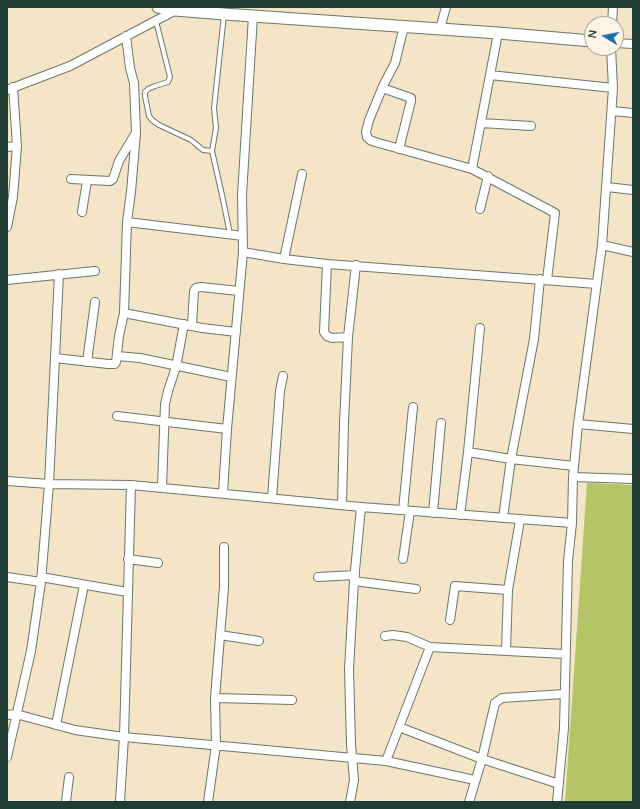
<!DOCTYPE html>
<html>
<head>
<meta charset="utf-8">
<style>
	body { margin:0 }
	#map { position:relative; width:640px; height:809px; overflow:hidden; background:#f4e4c8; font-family:"Architects Daughter",sans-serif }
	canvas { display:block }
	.frame { position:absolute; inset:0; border:8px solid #1f3d34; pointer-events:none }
	.north { position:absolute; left:584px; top:16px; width:40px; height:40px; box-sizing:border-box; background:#fcf5e5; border:1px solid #a4ab9e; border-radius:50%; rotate:280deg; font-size:11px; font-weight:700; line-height:16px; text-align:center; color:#1f3d34 }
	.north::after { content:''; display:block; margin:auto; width:14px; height:18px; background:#1f6fb2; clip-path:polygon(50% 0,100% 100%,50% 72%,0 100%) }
</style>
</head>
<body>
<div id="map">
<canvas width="640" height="809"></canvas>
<div class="frame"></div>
<div class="north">N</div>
</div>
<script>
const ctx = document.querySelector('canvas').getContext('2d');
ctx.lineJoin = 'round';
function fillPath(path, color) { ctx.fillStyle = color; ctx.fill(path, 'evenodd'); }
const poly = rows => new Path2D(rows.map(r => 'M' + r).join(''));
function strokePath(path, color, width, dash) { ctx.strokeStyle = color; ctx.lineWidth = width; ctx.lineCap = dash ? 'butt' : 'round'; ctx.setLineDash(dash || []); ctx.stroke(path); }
fillPath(poly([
	[587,483,633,485,633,802,565,802]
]), '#b4c466');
const lane = poly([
	[156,21,170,77,168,82,155,86,148,89,145,92,145,96,149,116,152,120,159,125,191,140,203,150,212,151,222,195,230,234],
	[212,151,216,128,214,108,224,15]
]);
const street = poly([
	[612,24,613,7],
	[404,26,395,63,384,84,369,120,366,132,367,137,370,140,375,142,472,169,555,213,547,280],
	[440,29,446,7],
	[498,33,490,75,613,88],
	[616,43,633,44],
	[382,88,411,98,411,101,399,149],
	[7,90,70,66,176,10],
	[612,111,633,113],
	[481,123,531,126],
	[7,147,17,146],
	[472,169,490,75],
	[71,179,110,181,113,179,119,161,135,134],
	[607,187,633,190],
	[480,209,488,176],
	[82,212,87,181],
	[127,222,243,236],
	[7,227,13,197,17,146,13,87],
	[602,245,633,252],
	[243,252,284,259,327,264,597,284],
	[284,259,302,174],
	[327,264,324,332,327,336,332,338,348,337],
	[7,280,95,271],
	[124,313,202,328,236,332],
	[192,325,194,291,196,288,201,287,239,291],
	[117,356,140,358,231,377],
	[55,358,108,364,115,364,116,362,119,336,124,313,127,222,131,192,136,133,134,83,130,68,126,36],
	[87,362,95,302],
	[117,416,227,429],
	[578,424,633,429],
	[468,452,511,459,574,466],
	[573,477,633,479],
	[7,481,49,484,131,485,361,507,572,523],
	[162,488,165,404,168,391,176,367,184,324],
	[223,493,227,429,243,252,242,195,253,16],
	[272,498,280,391,283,376],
	[342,505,344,423,348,337,356,265],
	[403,510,413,407],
	[433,513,441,423],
	[460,515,468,452,480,328],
	[503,518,511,459,534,339,540,279],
	[128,559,158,563],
	[403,559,410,511],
	[7,577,41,582],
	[41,577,127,592],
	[318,577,355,575],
	[354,581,416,589],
	[450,620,455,586,508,590],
	[220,635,259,641],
	[385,636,393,635,407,637,430,647,565,654],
	[506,651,508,590,520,520],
	[215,698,292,700],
	[7,715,16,714,75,730,124,737,386,761,475,780],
	[56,725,84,585],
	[399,727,482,759,559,784],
	[7,757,31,651,41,582,49,484,59,274],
	[386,761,430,647],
	[66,802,69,777],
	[120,802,124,737,131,485],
	[208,802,216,745,215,698,224,587,224,547],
	[350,802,354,780,351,744,349,669,354,581,361,507],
	[469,802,482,759,495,703,502,698,564,694],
	[557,802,564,728,568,561,572,523,573,477,578,424,602,245,613,88,611,48]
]);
const secondary = poly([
	[158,7,175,10,224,14,498,33,592,41]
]);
strokePath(lane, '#6a7768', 6);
strokePath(street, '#6a7768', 10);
strokePath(secondary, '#6a7768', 13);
strokePath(lane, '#fff', 4);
strokePath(street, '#fff', 8);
strokePath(secondary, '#fff', 11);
</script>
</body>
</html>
